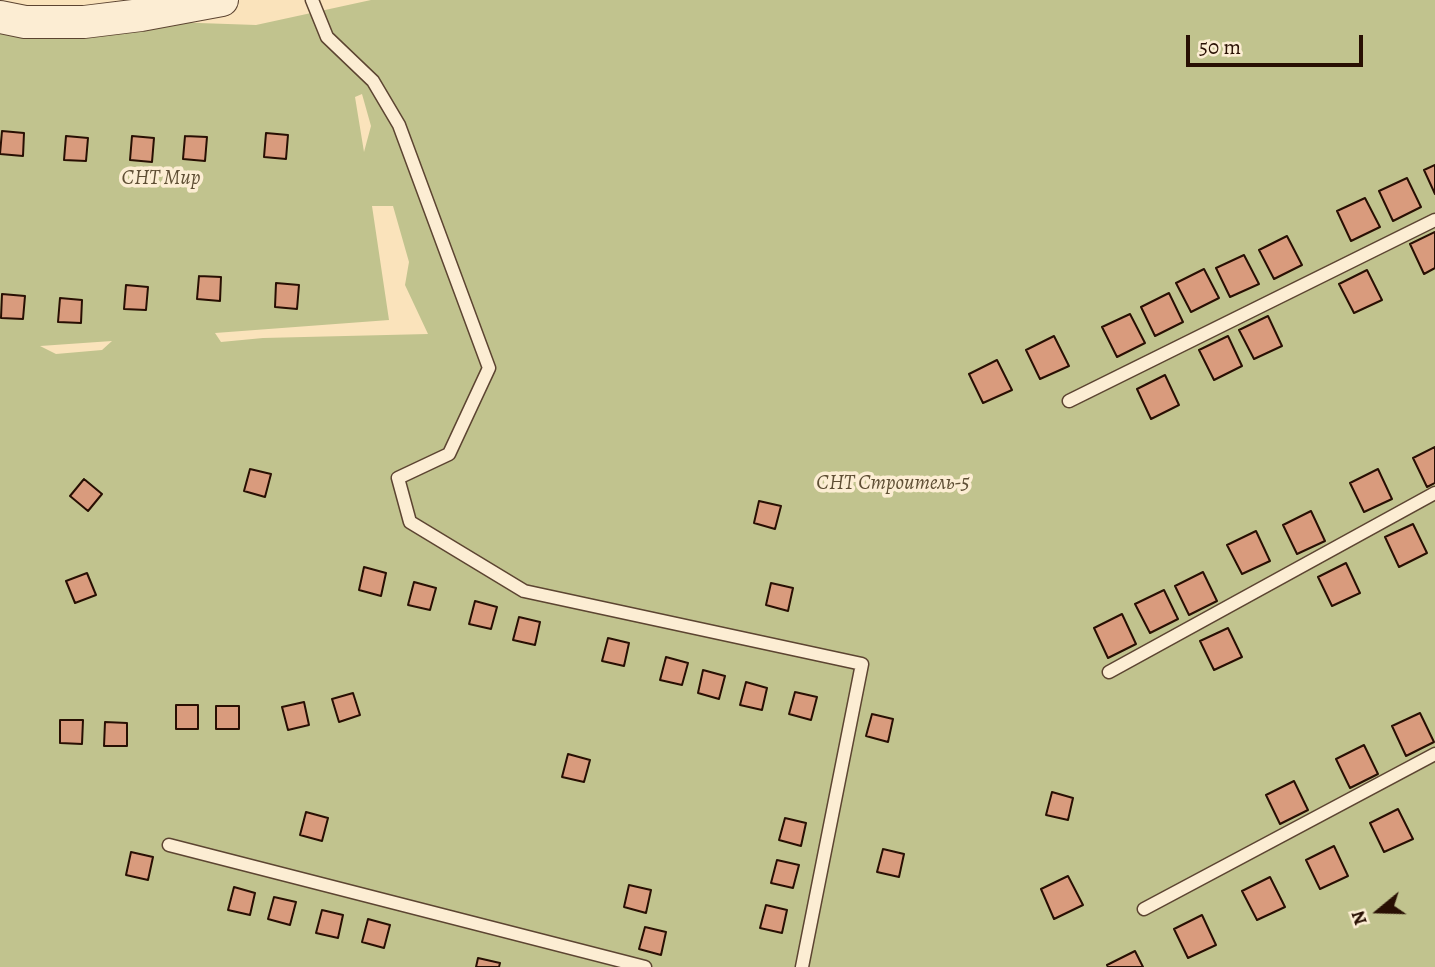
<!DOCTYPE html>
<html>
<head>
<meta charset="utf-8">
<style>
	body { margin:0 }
	#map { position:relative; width:1435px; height:967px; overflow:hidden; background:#fae3bb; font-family:Alegreya,serif }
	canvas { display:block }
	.north { position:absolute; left:1344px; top:876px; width:70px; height:70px; -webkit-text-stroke:5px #fcedd3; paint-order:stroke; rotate:251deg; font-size:19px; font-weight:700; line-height:28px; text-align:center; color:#280f03 }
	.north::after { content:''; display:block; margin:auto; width:24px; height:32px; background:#280f03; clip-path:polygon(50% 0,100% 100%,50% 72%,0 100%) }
	.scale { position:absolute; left:1186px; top:35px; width:177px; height:32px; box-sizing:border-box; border:4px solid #280f03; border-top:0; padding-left:9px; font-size:21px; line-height:24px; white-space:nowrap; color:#280f03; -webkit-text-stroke:5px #fcedd3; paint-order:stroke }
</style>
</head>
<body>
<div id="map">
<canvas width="1435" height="967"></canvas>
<div class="north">N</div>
<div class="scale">50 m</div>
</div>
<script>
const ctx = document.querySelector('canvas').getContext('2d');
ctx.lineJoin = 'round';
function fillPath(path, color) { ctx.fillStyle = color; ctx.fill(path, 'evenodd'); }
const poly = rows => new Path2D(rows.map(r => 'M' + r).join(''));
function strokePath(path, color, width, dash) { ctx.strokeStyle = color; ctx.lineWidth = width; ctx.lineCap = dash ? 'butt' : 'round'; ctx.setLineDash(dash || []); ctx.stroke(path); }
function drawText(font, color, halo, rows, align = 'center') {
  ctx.font = font + ' Alegreya,serif'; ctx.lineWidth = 7; ctx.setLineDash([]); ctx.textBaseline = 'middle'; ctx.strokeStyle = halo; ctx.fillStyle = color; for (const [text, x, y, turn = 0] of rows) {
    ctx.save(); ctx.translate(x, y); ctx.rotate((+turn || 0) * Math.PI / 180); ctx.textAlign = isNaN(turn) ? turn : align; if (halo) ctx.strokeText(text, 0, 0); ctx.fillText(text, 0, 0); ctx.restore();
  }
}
fillPath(poly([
	[371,0,1435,0,1435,967,0,967,0,16,256,25],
	[362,94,371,126,364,152,355,97],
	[372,206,393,206,409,262,405,285,428,334,263,338,221,342,215,333,389,320],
	[112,341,102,350,56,354,40,346]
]), '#c1c38e');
const building = poly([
	[2,131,24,133,23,156,0,154,2,131],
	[266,133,288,135,286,159,264,157,266,133],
	[66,136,88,138,86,161,64,160,66,136],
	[132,136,154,138,152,162,130,160,132,136],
	[185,136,207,137,205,161,183,159,185,136],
	[1435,165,1435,194,1424,170,1435,165],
	[1407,178,1421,207,1393,221,1379,191,1407,178],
	[1365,198,1380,227,1351,241,1337,211,1365,198],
	[1435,232,1435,268,1424,274,1410,244,1435,232],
	[1287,236,1302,265,1274,279,1259,250,1287,236],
	[1244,255,1259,284,1230,297,1216,268,1244,255],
	[1204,269,1219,298,1191,312,1176,283,1204,269],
	[1367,270,1382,300,1354,313,1339,284,1367,270],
	[199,276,221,277,220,301,197,299,199,276],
	[276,283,299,285,297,309,275,307,276,283],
	[126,285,148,287,146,310,124,309,126,285],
	[1169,293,1183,322,1155,336,1141,307,1169,293],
	[2,294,25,296,23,319,1,318,2,294],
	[60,298,82,300,81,323,58,322,60,298],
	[1130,314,1145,343,1117,357,1102,327,1130,314],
	[1268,316,1282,346,1254,359,1239,330,1268,316],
	[1054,336,1069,366,1040,379,1026,350,1054,336],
	[1228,336,1242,366,1214,380,1199,350,1228,336],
	[997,360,1012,390,983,403,969,374,997,360],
	[1165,375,1179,405,1151,419,1137,389,1165,375],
	[1435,447,1435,483,1427,487,1413,458,1435,447],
	[250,469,271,474,265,497,244,491,250,469],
	[1378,469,1392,499,1364,512,1350,483,1378,469],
	[84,479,102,494,88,511,70,496,84,479],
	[759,501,781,506,775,529,754,523,759,501],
	[1311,511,1325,541,1297,554,1283,525,1311,511],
	[1413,524,1427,553,1399,567,1385,537,1413,524],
	[1256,531,1270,561,1242,574,1227,545,1256,531],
	[1346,563,1360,593,1332,606,1318,577,1346,563],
	[364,567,386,573,381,596,359,590,364,567],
	[1203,572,1217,601,1189,615,1175,586,1203,572],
	[87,573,96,595,75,603,66,581,87,573],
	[414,582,436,588,430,610,408,605,414,582],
	[771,583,793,588,788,611,766,605,771,583],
	[1164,590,1178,619,1150,633,1135,604,1164,590],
	[475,601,497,607,491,629,469,624,475,601],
	[1122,614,1136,644,1108,658,1094,628,1122,614],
	[519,617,540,622,535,645,513,640,519,617],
	[1228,628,1242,657,1214,670,1200,641,1228,628],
	[608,638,629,643,624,666,602,661,608,638],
	[666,657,688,663,682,685,660,680,666,657],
	[703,670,725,676,719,699,698,693,703,670],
	[746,682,767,688,762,710,740,705,746,682],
	[795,692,817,697,811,720,789,714,795,692],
	[353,693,360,715,339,722,332,699,353,693],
	[304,702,309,725,288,730,282,707,304,702],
	[176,705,198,705,198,729,176,729,176,705],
	[216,706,239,706,239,729,216,729,216,706],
	[1420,713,1434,742,1406,756,1392,726,1420,713],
	[872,714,893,719,888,742,866,736,872,714],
	[60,720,83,720,82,744,60,743,60,720],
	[105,722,127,723,127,746,104,746,105,722],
	[1364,745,1378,774,1350,788,1336,759,1364,745],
	[568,754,590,760,584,782,562,777,568,754],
	[1294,781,1308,810,1280,824,1266,795,1294,781],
	[1052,792,1073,798,1068,820,1046,815,1052,792],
	[1398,809,1413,839,1384,852,1370,823,1398,809],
	[306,812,328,818,322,841,300,835,306,812],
	[785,818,806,823,801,846,779,840,785,818],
	[1334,846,1348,876,1320,889,1306,860,1334,846],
	[883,849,904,854,899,877,877,872,883,849],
	[131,852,153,857,148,880,126,875,131,852],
	[777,860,799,865,793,888,771,883,777,860],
	[1068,876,1083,905,1054,919,1041,889,1068,876],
	[1270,877,1285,907,1257,920,1242,891,1270,877],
	[629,885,651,890,646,913,624,907,629,885],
	[234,887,255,893,250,915,228,910,234,887],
	[274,897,296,902,290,925,268,919,274,897],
	[766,905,787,910,782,933,760,928,766,905],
	[322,910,343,915,338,938,316,933,322,910],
	[1202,915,1216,945,1188,958,1174,929,1202,915],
	[368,919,390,925,384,948,362,942,368,919],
	[645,927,666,932,661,955,639,949,645,927],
	[1135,951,1143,967,1108,967,1107,965,1135,951],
	[478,958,500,963,499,967,476,967,478,958]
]);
fillPath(building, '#d99b7d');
strokePath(building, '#280f03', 2);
const service = poly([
	[312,0,327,37,373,81,399,125,489,368,449,454,398,478,410,522,524,591,862,664,802,967],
	[1069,401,1435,220],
	[1109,672,1435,493],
	[169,845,645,967],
	[1144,909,1435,754]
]);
const tertiary = poly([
	[0,17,25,22,84,22,141,15,222,0]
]);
strokePath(service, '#5c4431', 15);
strokePath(tertiary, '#5c4431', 34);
strokePath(service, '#fcedd3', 12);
strokePath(tertiary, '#fcedd3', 32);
drawText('italic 21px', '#5e4e34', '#fcedd3', [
	["СНТ Мир",161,179],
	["СНТ Строитель-5",893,484]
]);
</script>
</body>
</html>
